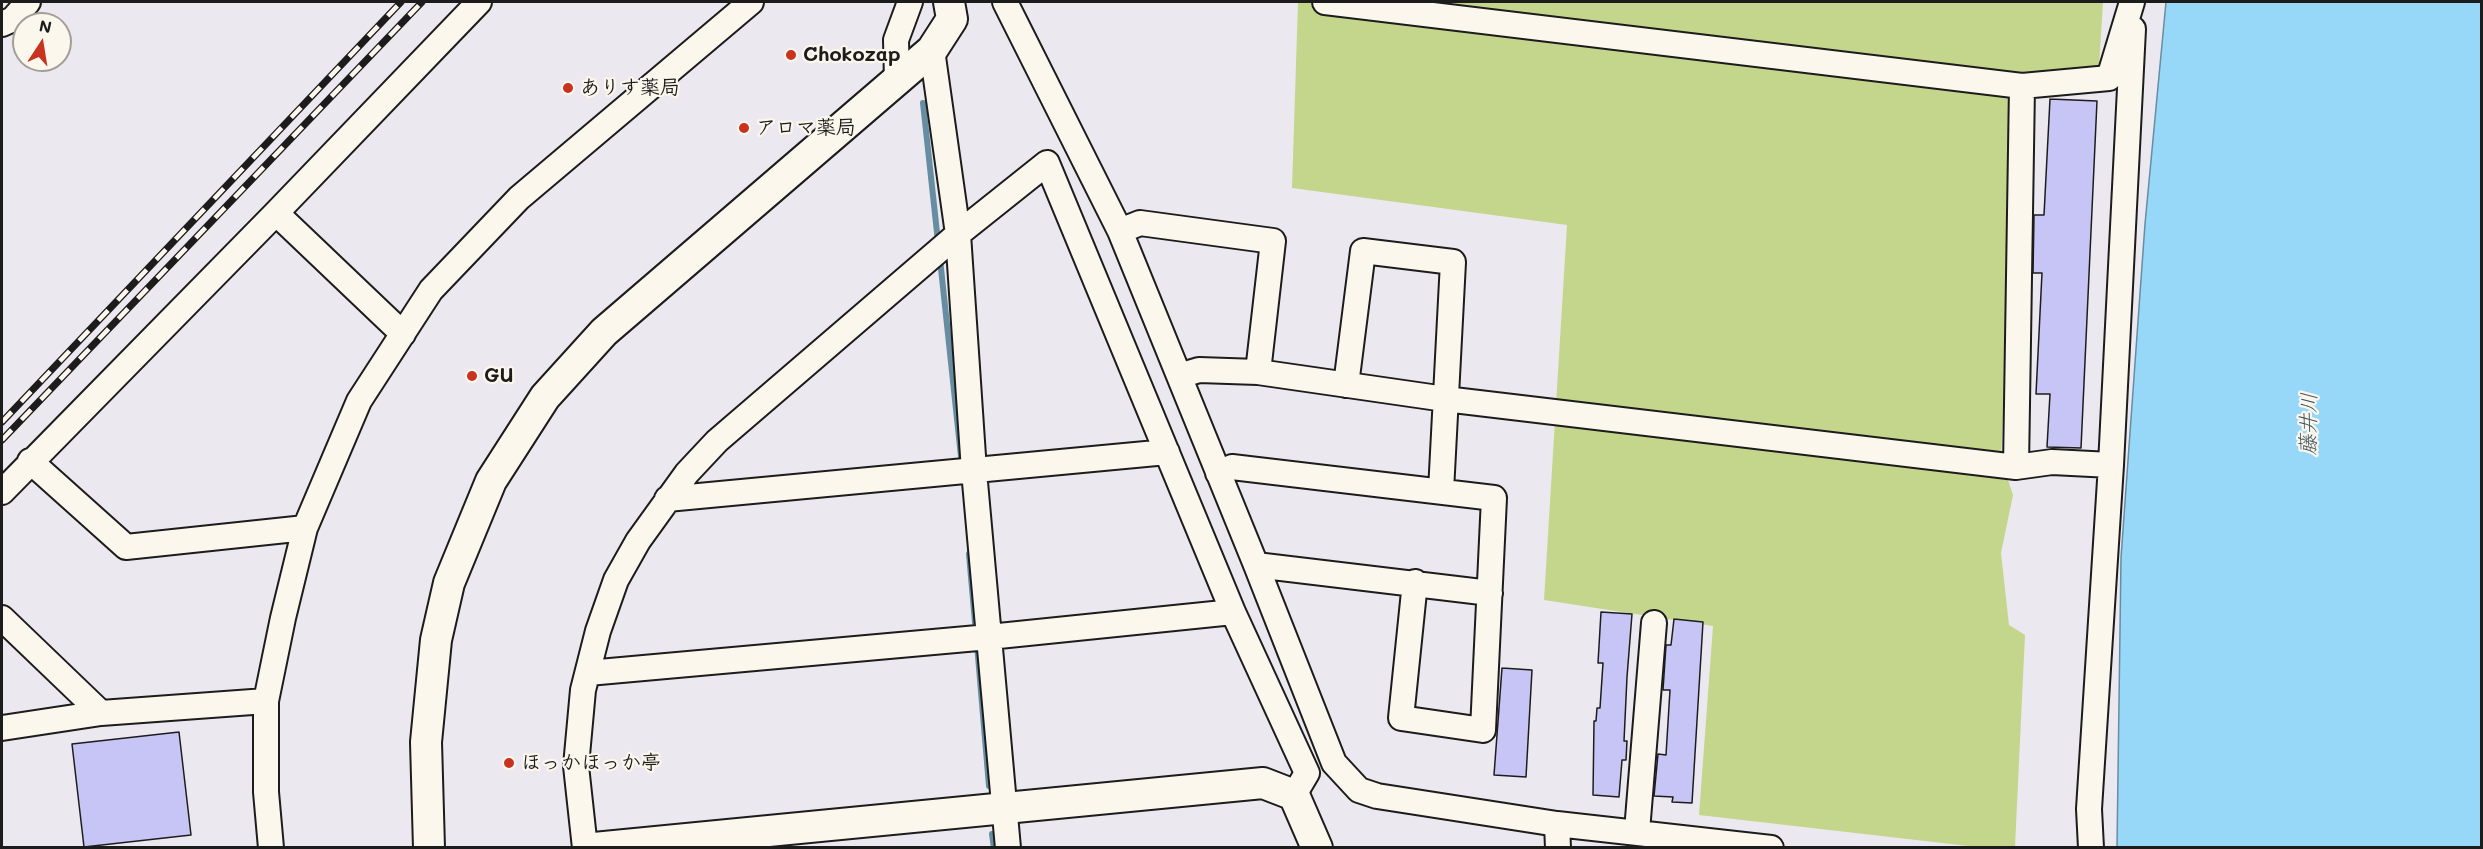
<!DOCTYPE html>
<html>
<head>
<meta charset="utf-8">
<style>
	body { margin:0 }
	#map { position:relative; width:2483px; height:849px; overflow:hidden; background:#ebe8ef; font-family:Mali,sans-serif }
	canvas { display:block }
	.frame { position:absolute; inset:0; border:3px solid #1c1c1c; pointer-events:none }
	.north { position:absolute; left:12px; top:12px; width:60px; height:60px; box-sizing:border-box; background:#fbf7ec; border:2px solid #a29f99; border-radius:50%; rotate:12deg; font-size:16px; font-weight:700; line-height:24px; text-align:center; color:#1c1c1c }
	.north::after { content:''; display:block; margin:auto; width:21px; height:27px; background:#c8321e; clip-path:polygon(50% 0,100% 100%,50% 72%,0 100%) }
</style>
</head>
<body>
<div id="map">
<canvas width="2483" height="849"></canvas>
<div class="frame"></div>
<div class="north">N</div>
</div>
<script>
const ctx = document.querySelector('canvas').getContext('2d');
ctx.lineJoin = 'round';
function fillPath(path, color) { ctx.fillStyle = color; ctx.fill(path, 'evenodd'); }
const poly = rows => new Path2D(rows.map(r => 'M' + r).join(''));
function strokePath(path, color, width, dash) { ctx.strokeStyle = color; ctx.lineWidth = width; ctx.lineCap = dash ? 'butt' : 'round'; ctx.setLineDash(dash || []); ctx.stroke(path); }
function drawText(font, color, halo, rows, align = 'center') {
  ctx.font = font + ' Mali,"Klee One",sans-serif'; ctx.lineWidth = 4.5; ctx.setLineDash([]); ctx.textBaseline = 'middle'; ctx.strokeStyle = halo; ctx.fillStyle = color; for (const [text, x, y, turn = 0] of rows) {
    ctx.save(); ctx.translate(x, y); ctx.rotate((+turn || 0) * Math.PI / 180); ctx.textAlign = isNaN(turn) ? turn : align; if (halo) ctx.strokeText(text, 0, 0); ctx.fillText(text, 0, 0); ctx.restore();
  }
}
fillPath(poly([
	[1298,2,2103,2,2099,67,2019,81,2001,459,2013,495,2001,553,2009,625,2025,635,2015,847,1977,847,1699,815,1713,626,1544,600,1567,225,1292,188]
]), '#c4d68b');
const water = poly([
	[2166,2,2481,2,2481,847,2117,847,2121,558,2145,224,2166,2]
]);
fillPath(water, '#97d8f9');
strokePath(water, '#668da1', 1.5);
strokePath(poly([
	[923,103,938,242],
	[940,259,962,466],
	[969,554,976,634],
	[977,644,989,786],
	[992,834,994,848]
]), '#668da1', 6);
const building = poly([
	[2050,99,2097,101,2081,448,2047,447,2050,394,2036,394,2042,273,2033,273,2034,215,2044,215,2050,99],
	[1601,612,1632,614,1627,677,1624,741,1627,741,1626,760,1622,760,1619,797,1593,795,1594,721,1596,721,1597,708,1600,708,1603,663,1598,663,1601,612],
	[1674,619,1703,622,1692,803,1672,802,1673,797,1654,796,1658,754,1666,755,1670,690,1663,690,1666,645,1671,645,1674,619],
	[1502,668,1532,670,1526,777,1494,775,1502,668],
	[179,732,191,835,84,847,72,744,179,732]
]);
fillPath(building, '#c7c4f6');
strokePath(building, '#1c1c1c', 1.5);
const minor = poly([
	[1005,2,1120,231,1256,565,1334,763,1359,790,1377,796,1557,824,1771,848],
	[1325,2,2022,86,2109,78,2132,2],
	[2,24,13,19,28,2],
	[932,50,958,234,974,471,1008,848],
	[897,80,896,40,910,2],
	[276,213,403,334],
	[1120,231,1140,223,1273,241,1258,372],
	[1179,376,1199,370,1258,372,1445,399,2016,467,2052,462,2111,465],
	[1346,385,1363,251,1453,262,1441,491],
	[30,461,126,547,305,528],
	[2016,467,2022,86],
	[1218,473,1232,467,1494,498,1483,730,1401,718,1415,582],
	[2,492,276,213,479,2],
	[667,499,1167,452],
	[1256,565,1490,593],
	[2,618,101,713],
	[588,673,989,637,1233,612],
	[2,728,101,713,266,701],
	[1557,824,1558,848],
	[1637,831,1654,623],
	[271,848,266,792,266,701,283,618,305,528,359,401,431,290,519,198,751,2],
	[585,848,576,766,583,690,598,631,616,580,638,541,687,473,717,441,958,234,1047,163,1233,612,1307,773,1294,795],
	[2091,848,2089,809,2111,465,2133,29]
]);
const tertiary = poly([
	[429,848,426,742,436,640,449,583,491,481,545,397,604,332,932,50,952,19,949,2],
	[594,848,1263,783,1294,795,1317,848]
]);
strokePath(minor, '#1c1c1c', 28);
strokePath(tertiary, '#1c1c1c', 34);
strokePath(minor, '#fbf7ec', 24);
strokePath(tertiary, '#fbf7ec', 30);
const rail = poly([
	[2,422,401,2],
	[2,440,422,2]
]);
strokePath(rail, '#1c1c1c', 7);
strokePath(rail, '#fbf7ec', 4.5, [14]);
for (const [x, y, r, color] of [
	[791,55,6,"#c8321e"],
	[568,88,6,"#c8321e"],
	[744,128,6,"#c8321e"],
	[472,376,6,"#c8321e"],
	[509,763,6,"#c8321e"]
]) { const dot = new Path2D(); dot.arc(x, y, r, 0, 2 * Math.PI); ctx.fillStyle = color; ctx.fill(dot); strokePath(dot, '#fbf7ec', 2); }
drawText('bold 20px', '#1c1c1c', '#fbf7ec', [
	["Chokozap",803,55],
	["ありす薬局",580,88],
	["アロマ薬局",756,128],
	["GU",484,376],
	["ほっかほっか亭",521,763]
], 'left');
drawText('italic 21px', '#41545e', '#fbf7ec', [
	["藤井川",2309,424,-89]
]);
</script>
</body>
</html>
